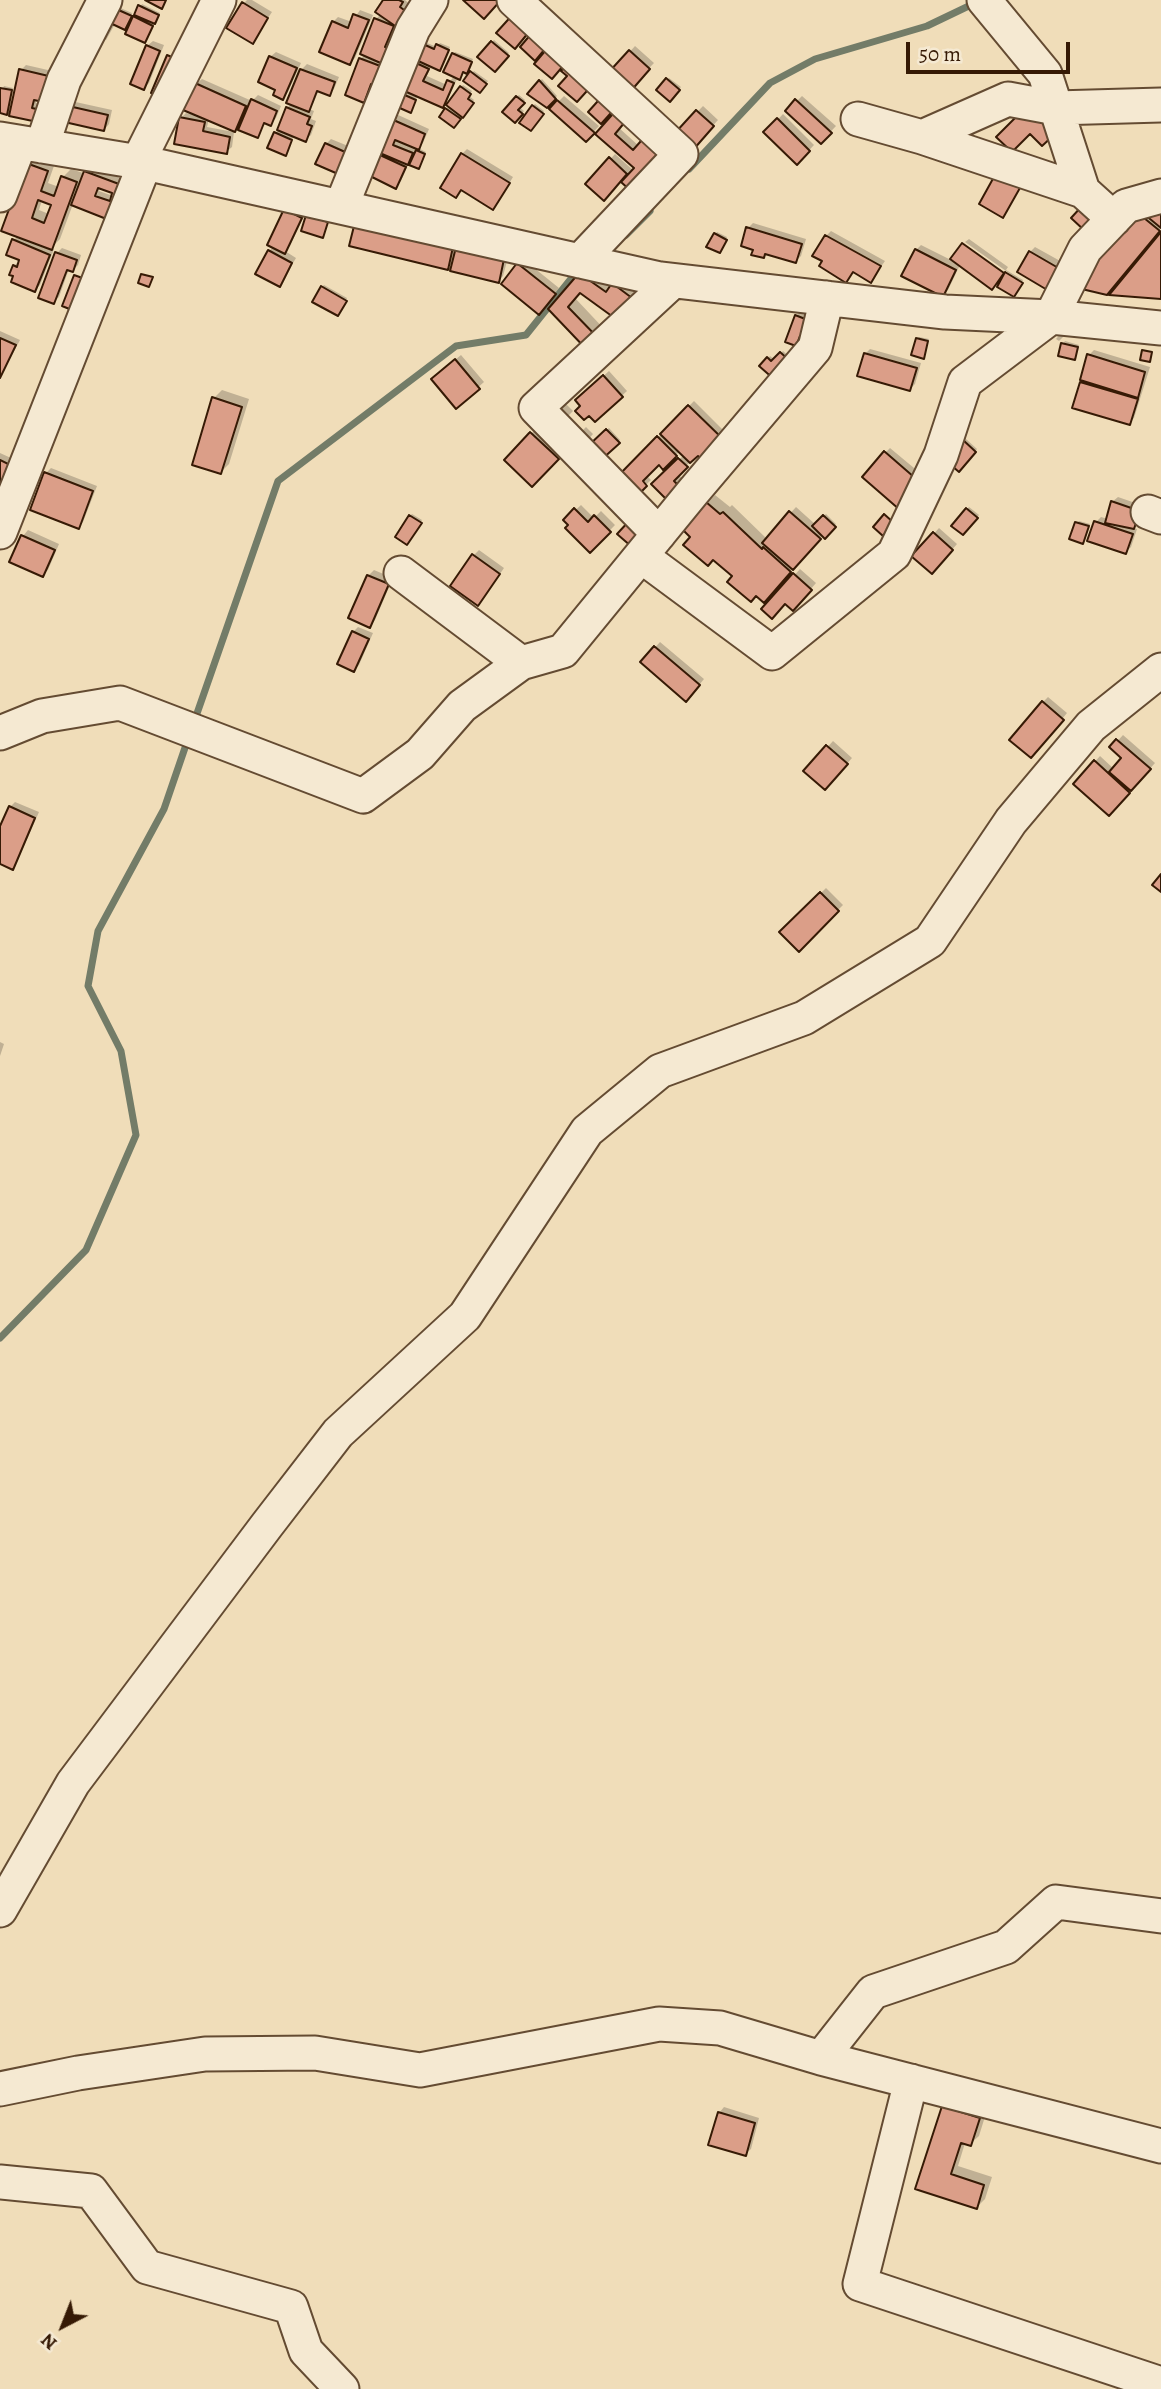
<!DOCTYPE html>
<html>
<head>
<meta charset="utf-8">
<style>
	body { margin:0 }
	#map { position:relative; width:1161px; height:2389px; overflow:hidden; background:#f0ddb9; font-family:Alegreya,serif }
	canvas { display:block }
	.north { position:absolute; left:28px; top:2291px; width:70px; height:70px; -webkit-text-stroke:5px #f5e9d2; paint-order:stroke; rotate:222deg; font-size:19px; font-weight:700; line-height:28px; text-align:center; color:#361a05 }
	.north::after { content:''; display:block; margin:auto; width:24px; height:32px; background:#361a05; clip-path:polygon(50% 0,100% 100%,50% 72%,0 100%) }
	.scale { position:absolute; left:906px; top:42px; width:164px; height:32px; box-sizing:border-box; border:4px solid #361a05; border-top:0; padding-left:9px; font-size:21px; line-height:24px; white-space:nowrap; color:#361a05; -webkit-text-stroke:5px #f5e9d2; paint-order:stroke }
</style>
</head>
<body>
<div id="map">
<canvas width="1161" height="2389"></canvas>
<div class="north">N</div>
<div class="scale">50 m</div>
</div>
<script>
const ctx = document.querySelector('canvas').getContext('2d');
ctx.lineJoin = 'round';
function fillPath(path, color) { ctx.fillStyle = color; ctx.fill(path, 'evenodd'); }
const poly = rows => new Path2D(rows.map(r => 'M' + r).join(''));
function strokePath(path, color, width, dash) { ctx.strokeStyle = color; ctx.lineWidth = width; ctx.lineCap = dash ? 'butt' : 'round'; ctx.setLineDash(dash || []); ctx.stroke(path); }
fillPath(poly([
	[247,0,252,0,272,12,252,42,244,3],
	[385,0,405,0,415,9,396,24,389,42,403,47,364,100,361,59,365,54,376,19,381,14],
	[142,4,160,13,145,41,135,17],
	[118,7,132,13,126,26,115,24,106,40,100,37],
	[360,10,373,15,355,58,350,63,333,22,338,17,352,22],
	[494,40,509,53,495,70,480,57],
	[153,41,164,45,149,83,144,88,147,46],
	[427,43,437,47,440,43,450,47,442,67,440,69,432,65,427,76,447,85,455,75,453,54,455,52,473,59,468,70,464,71,462,76,458,77,446,103,442,106,418,95,412,109,395,104],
	[635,46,654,63,629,89,611,73],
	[276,52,301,63,288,92,283,98,270,57],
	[307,64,339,77,334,89,329,94,319,90,313,104,309,109,314,111,311,119,316,121,311,135,305,140,294,135,287,152,275,133,278,131,287,108,292,103,299,74,297,74],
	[26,65,61,73,37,99,36,103,54,107,11,114,21,70],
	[474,71,488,81,480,91,466,80],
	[669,78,681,87,670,99,659,90],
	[202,79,252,101,258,95,281,106,276,118,271,124,266,122,257,136,243,121,235,130,209,119,207,127,234,132,232,147,226,152,181,118,186,113,195,115,196,84],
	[542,79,557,96,547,106,529,93],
	[463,85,472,91,469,96,474,100,454,126,441,117],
	[4,86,13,88,6,113,0,111,0,95],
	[519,95,525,100,519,107,524,111,515,121,504,111],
	[564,96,599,126,586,140,551,109],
	[802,96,836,126,821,142,787,111],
	[71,101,112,110,109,124,104,130,62,120],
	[626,103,634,110,618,127,639,146,654,129,672,145,632,189,621,179,604,198,588,184,615,154,634,171,636,168,598,133],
	[535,104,544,111,530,129,533,106],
	[703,106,718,120,693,147,677,133],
	[396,114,429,129,423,143,418,148,426,152,420,165,418,167,409,163,401,181,396,186,381,156,384,153],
	[783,114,814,145,797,163,766,132],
	[331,139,358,150,350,170,326,144],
	[467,149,513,177,498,202,463,189,456,196,462,154],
	[36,156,55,163,48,183,59,187,63,177,71,169,83,173,91,167,131,182,119,214,73,204,60,239,51,248,54,249,40,285,35,290,14,266,21,259,14,240,19,235,27,164],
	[100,187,115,192,113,196,99,191],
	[42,200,53,204,49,214,39,210],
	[1142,202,1161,203,1161,228,1115,285],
	[286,210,306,212,290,246,285,251,296,258,280,285,269,251,274,246],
	[356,223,509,254,503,276,498,281,454,261,447,269],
	[753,223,806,239,801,256,796,261,767,253,763,256,755,249,748,228],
	[831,231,885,261,871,281,854,271,846,281,826,236],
	[717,232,727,237,721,249,715,234],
	[969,239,1008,267,1006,270,1023,280,1016,293,1011,279,1013,276,965,242],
	[921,245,951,260,962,245,960,265,948,290,942,295,916,250],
	[1035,247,1071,267,1059,287,1030,252],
	[62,248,81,255,78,265,73,270,69,269,59,297,53,302,57,253],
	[523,259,559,288,544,307,518,265],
	[581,274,643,292,628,312,580,291,575,298,607,332,589,350,551,309],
	[324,285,347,298,340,312,322,287],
	[801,311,822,319,796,344,796,316],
	[1064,330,1067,333,1059,341,1056,339],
	[0,331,20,340,0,378],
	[919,337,929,339,923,357,917,339],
	[1065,341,1079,345,1074,358,1063,344],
	[870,349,921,363,915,384,910,389,865,354],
	[1094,350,1150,367,1134,418,1129,423,1074,406,1089,355],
	[783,351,792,359,762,366,770,356,775,360],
	[461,355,484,382,456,407,438,374],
	[609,371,627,391,595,420,577,400],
	[222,390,249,399,229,464,221,472,214,398],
	[694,401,727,434,691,461,678,474,686,483,669,500,654,484,684,455,680,451,663,467,659,463,646,475,651,480,637,493,620,476],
	[565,403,573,411,564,420,557,412],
	[586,427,593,434,586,442,579,434],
	[537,428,562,453,532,485,506,460],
	[609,428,620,440,601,457,591,446],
	[966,439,977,449,959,470,947,460],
	[890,448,926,478,905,502,885,453],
	[0,453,22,463,0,480],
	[51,468,97,486,83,522,78,527,46,473],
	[715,495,730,507,732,505,767,539,796,507,816,525,826,514,836,524,825,536,823,534,772,592,734,576,684,529],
	[1118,497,1144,506,1139,522,1133,528,1137,529,1131,547,1126,552,1096,522,1101,517,1108,519,1112,502],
	[581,505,594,518,601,511,615,525,590,551,565,520],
	[969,507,979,515,963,533,954,525],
	[412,514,422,520,409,541,410,516],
	[1079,521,1090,524,1083,542,1077,523],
	[939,528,957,544,937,567,914,556],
	[28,530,59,544,48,570,42,575,12,561,23,536],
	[479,550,504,568,483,599,474,555],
	[800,569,816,583,798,604,785,602,764,609],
	[374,570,393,578,375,620,370,625,368,576],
	[358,627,373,633,359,665,354,670,353,632],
	[660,642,704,679,691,695,642,662],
	[1048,697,1067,713,1036,751,1043,702],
	[1123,735,1155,763,1109,814,1075,784,1100,756,1114,769,1124,758,1112,747],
	[833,741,852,758,830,783,806,771],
	[15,802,39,812,17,862,12,868,0,862,0,831,10,807],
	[826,888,843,905,799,949,782,932],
	[0,1042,4,1044,0,1056],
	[724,2107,759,2118,751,2149,745,2154,719,2113],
	[943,2107,987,2110,979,2136,970,2144,965,2143,958,2166,992,2177,985,2199,977,2207,918,2188]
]), '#0003');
strokePath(poly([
	[689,169,770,83,815,59,927,26,977,2],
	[626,235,650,211],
	[194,722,278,481,456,346,526,335,574,275],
	[0,1338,86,1250,136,1135,121,1051,88,986,98,931,164,809,188,739]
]), '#737c68', 7);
const building = poly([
	[145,0,166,0,162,9,145,0],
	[383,0,399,0,403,2,400,7,411,15,401,30,375,12,383,0],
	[463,0,501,0,484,19,463,0],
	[242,2,268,18,253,44,226,28,242,2],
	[138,5,159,15,155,24,134,15,138,5],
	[114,8,132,16,125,30,108,22,114,8],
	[515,12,533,27,515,49,496,33,515,12],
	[353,14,369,20,350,65,319,52,332,21,348,28,353,14],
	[133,16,153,26,145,43,125,34,133,16],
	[374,18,394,26,385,47,399,52,392,68,360,54,374,18],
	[531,34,550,43,535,61,520,47,531,34],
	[491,41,509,56,495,72,477,57,491,41],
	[423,44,434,49,436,44,449,50,440,71,416,60,423,44],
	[551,44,569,59,552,79,534,64,551,44],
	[146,45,160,51,144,90,130,84,146,45],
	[629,50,650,69,630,92,608,73,629,50],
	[452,53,472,62,467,74,463,72,460,80,443,72,452,53],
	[167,55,181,61,165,99,151,93,167,55],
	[269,56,297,68,283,100,273,95,275,90,258,82,269,56],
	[359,58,391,70,385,88,371,84,364,103,345,95,359,58],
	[570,60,595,82,577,102,558,86,567,76,561,71,570,60],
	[414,62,429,69,423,81,443,90,447,80,454,83,443,108,402,90,414,62],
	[19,69,57,78,52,104,34,100,32,108,50,112,47,124,9,116,19,69],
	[300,69,335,82,330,96,317,91,309,112,286,103,300,69],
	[470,71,487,84,480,93,463,81,470,71],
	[666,78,680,90,670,102,656,90,666,78],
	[539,80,556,99,547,108,527,94,539,80],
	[195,83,246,106,235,132,183,110,195,83],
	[460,86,471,94,468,99,474,103,463,118,446,105,460,86],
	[0,88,12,90,7,115,0,113,0,88],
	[398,92,416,100,411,113,393,105,398,92],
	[606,92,619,104,601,124,588,112,606,92],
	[516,96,525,103,518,110,523,114,515,123,502,112,516,96],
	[251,99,277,111,271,126,264,123,258,138,238,130,251,99],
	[795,99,832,133,821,144,785,111,795,99],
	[557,100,595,133,586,142,549,109,557,100],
	[64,105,108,115,104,131,60,121,64,105],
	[532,105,544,114,531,131,519,123,532,105],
	[1028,105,1056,133,1042,146,1030,134,1012,152,996,137,1028,105],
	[286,107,310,117,307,124,312,126,306,142,277,130,286,107],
	[619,107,630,116,615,134,633,150,648,133,668,151,632,192,621,182,634,168,595,134,619,107],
	[445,108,461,119,454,128,439,117,445,108],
	[696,110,714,126,693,150,675,133,696,110],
	[179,117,205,122,203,131,230,137,227,154,174,144,179,117],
	[389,118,425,134,419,150,395,140,393,145,413,153,408,165,375,151,389,118],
	[777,118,810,151,797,165,763,132,777,118],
	[274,132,292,140,286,156,267,148,274,132],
	[325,143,354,156,345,177,315,164,325,143],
	[416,150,425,154,419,169,409,165,416,150],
	[461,153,510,183,493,210,461,190,456,198,440,188,461,153],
	[380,155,406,167,396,189,370,176,380,155],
	[609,157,627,174,604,201,585,184,609,157],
	[26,163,48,171,41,191,54,196,61,176,77,182,52,250,1,231,26,163],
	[38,200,51,205,44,223,32,218,38,200],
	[1000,166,1025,179,1003,218,979,204,1000,166],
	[84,171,127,187,114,222,71,205,84,171],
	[98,188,112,193,110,201,95,196,98,188],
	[1082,206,1096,220,1085,231,1071,218,1082,206],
	[1161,207,1161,228,1144,214,1161,207],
	[284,209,302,218,285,254,267,245,284,209],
	[1133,209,1160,231,1107,295,1069,286,1133,209],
	[306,215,328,222,323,238,301,231,306,215],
	[355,222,453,247,448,270,349,246,355,222],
	[746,227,802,244,796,263,765,254,764,258,751,255,753,250,741,246,746,227],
	[1161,232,1161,299,1109,295,1161,232],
	[714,233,727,240,720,253,706,247,714,233],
	[825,235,881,266,871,283,853,272,846,283,819,266,822,261,812,256,825,235],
	[12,239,50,255,35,292,11,282,13,276,9,275,13,265,17,267,19,260,6,255,12,239],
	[962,243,1004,273,992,290,950,259,962,243],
	[456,247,504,259,499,283,450,271,456,247],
	[915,249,956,270,943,297,901,276,915,249],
	[268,250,292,263,280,287,255,274,268,250],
	[1029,251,1067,273,1054,294,1017,272,1029,251],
	[55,252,77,260,73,272,67,270,54,304,38,298,55,252],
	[517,263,556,294,539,315,501,284,517,263],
	[1005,272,1023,283,1014,297,997,287,1005,272],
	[579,273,606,292,612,283,636,301,620,322,580,293,568,307,601,341,589,352,548,309,579,273],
	[141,274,153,277,149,287,138,283,141,274],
	[74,275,88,280,77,312,62,306,74,275],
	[321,286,347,301,338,316,312,302,321,286],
	[795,315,818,324,812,340,800,336,796,346,785,342,795,315],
	[0,338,16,345,0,378,0,338],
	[916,338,928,341,924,359,911,355,916,338],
	[1061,343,1078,347,1075,360,1058,356,1061,343],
	[1142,350,1152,352,1150,362,1140,360,1142,350],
	[780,352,791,362,775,380,759,366,767,357,771,361,780,352],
	[864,353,917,368,910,391,857,376,864,353],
	[1087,354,1145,372,1138,398,1080,380,1087,354],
	[455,359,480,389,456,409,431,379,455,359],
	[603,375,623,397,595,422,589,416,584,420,575,411,580,406,575,400,603,375],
	[1080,382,1138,399,1130,425,1072,408,1080,382],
	[212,397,242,407,221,474,192,465,212,397],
	[688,405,724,440,703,461,698,456,690,463,660,434,688,405],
	[606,429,620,443,601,460,588,446,606,429],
	[530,432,559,459,532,487,504,460,530,432],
	[657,436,677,456,663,470,659,465,643,481,647,486,637,496,618,476,657,436],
	[963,440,976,452,959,472,945,460,963,440],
	[884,451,922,484,900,510,862,477,884,451],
	[678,458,688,467,674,481,682,489,669,502,651,484,678,458],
	[0,460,18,469,9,487,0,482,0,460],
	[44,472,93,491,79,529,30,510,44,472],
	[1111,501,1140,511,1134,529,1105,523,1111,501],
	[706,502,720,514,723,512,762,549,763,547,791,572,764,603,756,596,751,602,727,582,732,576,713,560,708,566,683,545,690,537,682,529,706,502],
	[574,508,588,522,594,515,611,532,590,553,565,528,568,525,563,520,574,508],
	[966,508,978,518,963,535,951,526,966,508],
	[789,511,821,539,793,570,762,543,789,511],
	[884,514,894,523,883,536,873,527,884,514],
	[409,515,422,523,407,545,395,537,409,515],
	[823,515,836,527,825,539,812,526,823,515],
	[630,520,645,534,632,547,617,534,630,520],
	[1094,521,1133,534,1126,554,1087,541,1094,521],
	[1075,522,1089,526,1083,544,1069,539,1075,522],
	[933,532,953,550,932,574,911,556,933,532],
	[21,535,55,550,43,577,9,562,21,535],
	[472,554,500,574,478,606,450,586,472,554],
	[793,573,812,590,793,611,785,604,772,619,761,609,793,573],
	[367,575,389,584,370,628,348,618,367,575],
	[352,631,369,639,354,672,337,664,352,631],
	[654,646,700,685,686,702,640,662,654,646],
	[1042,701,1064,720,1031,758,1009,740,1042,701],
	[1116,739,1151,769,1131,791,1109,772,1121,758,1109,747,1116,739],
	[826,745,848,764,825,790,803,771,826,745],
	[1094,760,1130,793,1109,816,1073,784,1094,760],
	[9,806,35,818,13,870,0,864,0,826,9,806],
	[1161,874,1161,892,1152,885,1161,874],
	[820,892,839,911,799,952,779,932,820,892],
	[942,2106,980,2118,971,2146,961,2143,951,2174,984,2185,977,2209,915,2189,942,2106],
	[718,2112,755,2123,746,2156,708,2145,718,2112]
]);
fillPath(building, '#db9e88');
strokePath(building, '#361a05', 2);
const minor = poly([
	[514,0,681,154,580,261],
	[984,0,1045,74,1083,191,1114,219],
	[858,119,922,137,1083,191],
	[922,137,1008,99,1056,108,1161,105],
	[0,139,145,163,660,279,945,312,1051,317,1161,328],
	[42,146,64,80,105,0],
	[138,162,219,0],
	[0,195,20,143],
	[341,207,413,29,431,0],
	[1148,512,1161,517],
	[0,532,145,163],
	[659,534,536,408,673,281],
	[641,556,772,653,894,554,941,455,965,382,1051,317,1085,249,1126,206,1161,196],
	[401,573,521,663],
	[0,733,42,716,120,703,363,796,420,754,462,706,521,663,563,651,693,492,815,348,827,298],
	[0,1910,73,1783,267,1525,338,1433,465,1316,587,1131,660,1071,804,1018,930,941,1011,821,1091,726,1161,670],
	[821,2058,1161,2146],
	[911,2081,860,2284,1158,2383,1157,2389],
	[0,2089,78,2073,205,2054,315,2053,420,2070,659,2024,720,2028,821,2058,873,1992,1006,1947,1056,1902,1161,1916],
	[0,2182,91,2191,147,2267,291,2307,306,2351,342,2389]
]);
strokePath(minor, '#644b32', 37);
strokePath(minor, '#f5e9d2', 33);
</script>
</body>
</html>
